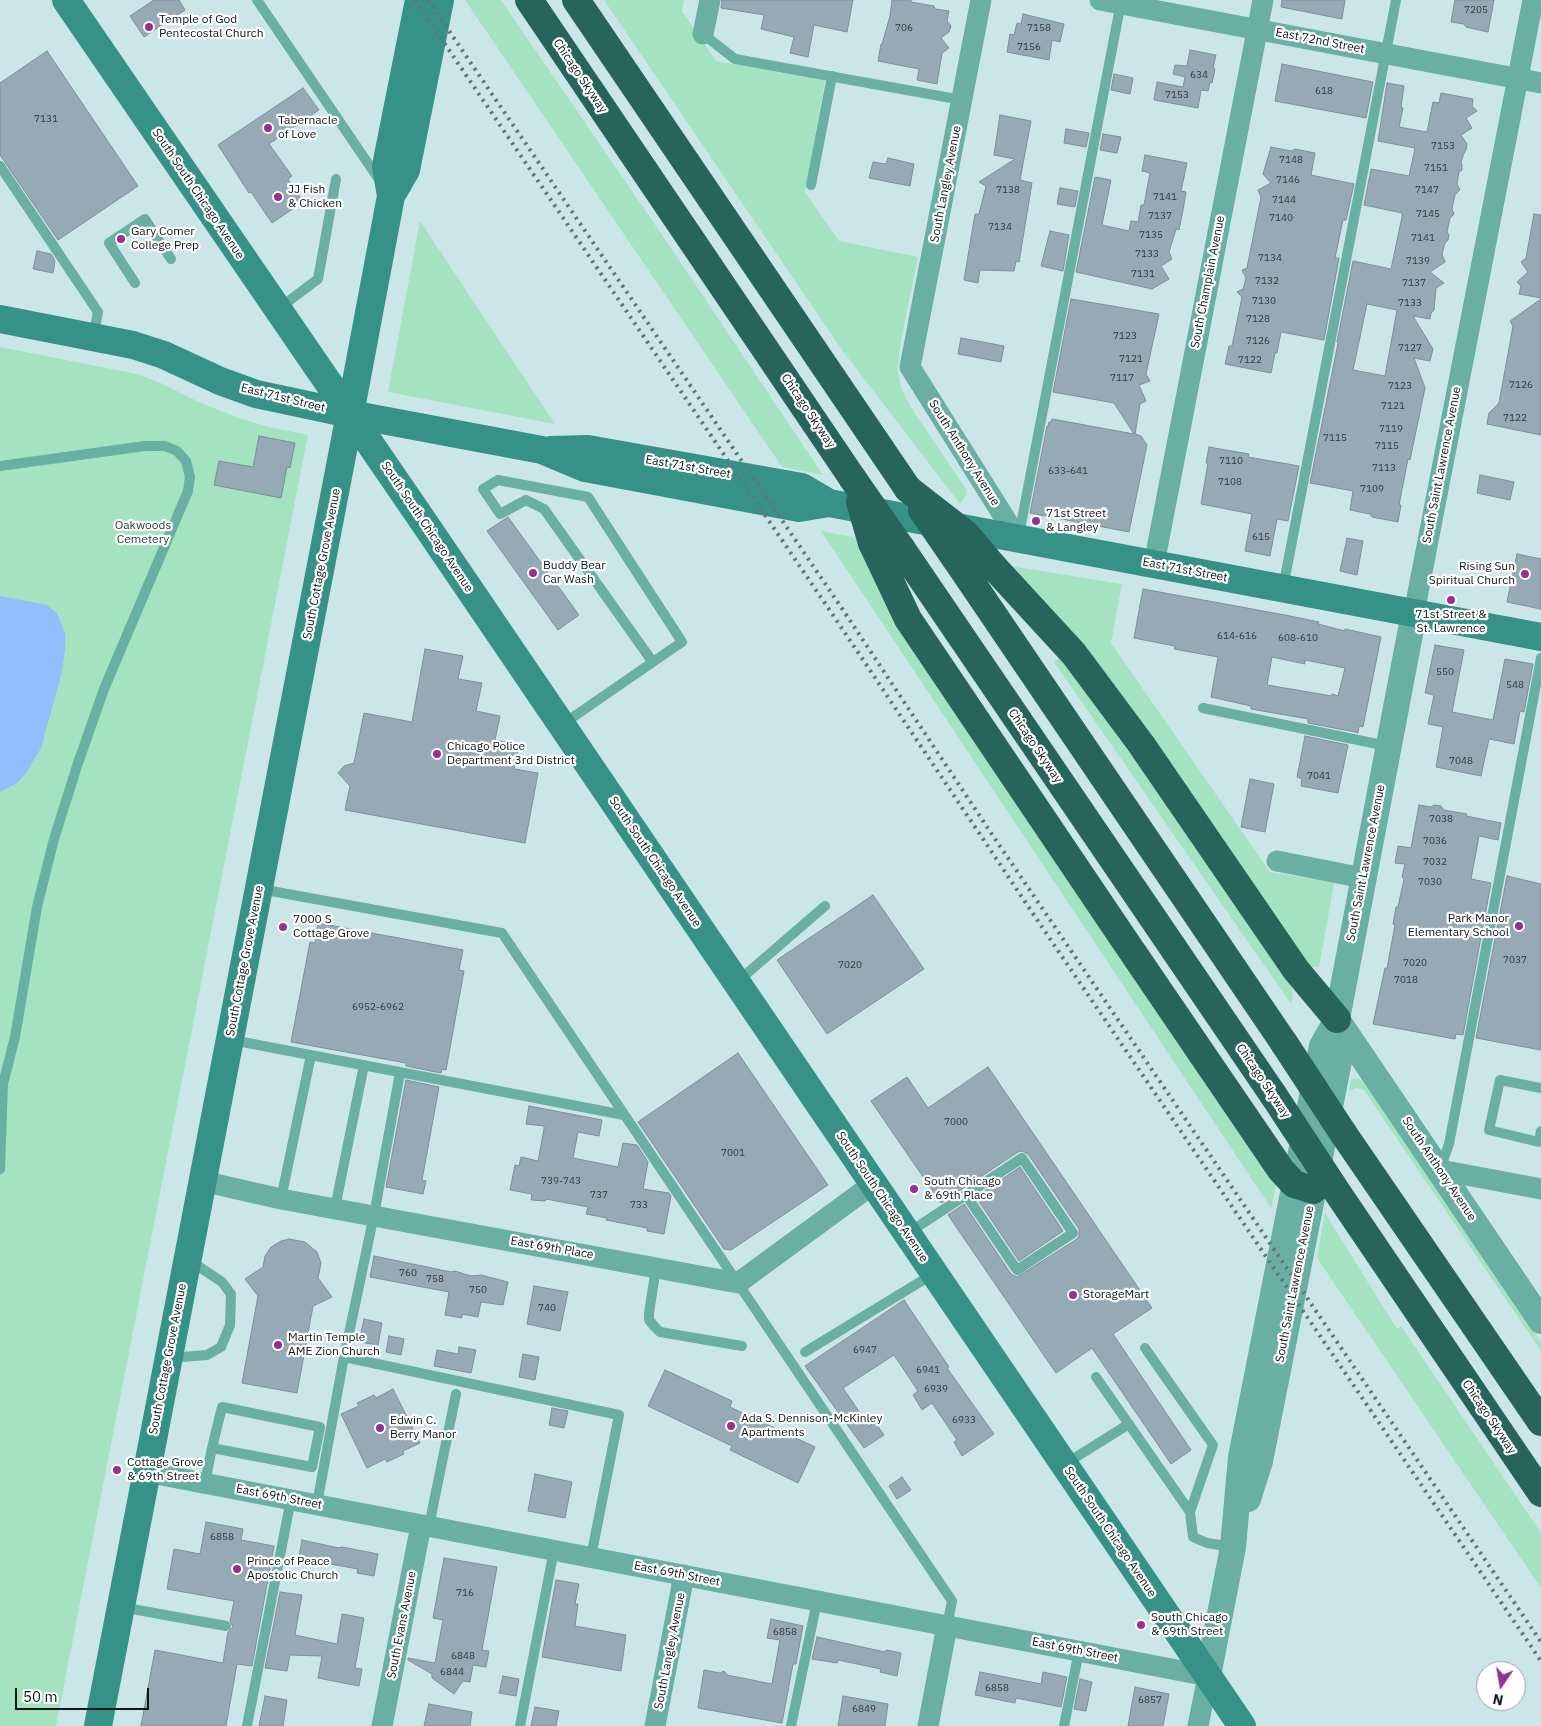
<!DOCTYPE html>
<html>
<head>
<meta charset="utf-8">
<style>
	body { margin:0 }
	#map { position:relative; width:1541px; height:1726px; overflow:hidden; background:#cbe6e9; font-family:"IBM Plex Sans",sans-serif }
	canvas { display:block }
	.north { position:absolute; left:1476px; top:1661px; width:50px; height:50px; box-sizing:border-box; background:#fff; border:1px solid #9ea2a2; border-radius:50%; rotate:192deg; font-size:14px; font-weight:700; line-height:20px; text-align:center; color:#0c1617 }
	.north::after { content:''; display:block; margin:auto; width:18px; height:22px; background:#952f94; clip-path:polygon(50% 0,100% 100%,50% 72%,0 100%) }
	.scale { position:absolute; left:15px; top:1688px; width:134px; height:22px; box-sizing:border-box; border:2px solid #0c1617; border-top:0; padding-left:6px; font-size:15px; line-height:18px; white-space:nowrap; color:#0c1617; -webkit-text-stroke:4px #fff; paint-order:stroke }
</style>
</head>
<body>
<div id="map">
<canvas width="1541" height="1726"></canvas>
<div class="north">N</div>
<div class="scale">50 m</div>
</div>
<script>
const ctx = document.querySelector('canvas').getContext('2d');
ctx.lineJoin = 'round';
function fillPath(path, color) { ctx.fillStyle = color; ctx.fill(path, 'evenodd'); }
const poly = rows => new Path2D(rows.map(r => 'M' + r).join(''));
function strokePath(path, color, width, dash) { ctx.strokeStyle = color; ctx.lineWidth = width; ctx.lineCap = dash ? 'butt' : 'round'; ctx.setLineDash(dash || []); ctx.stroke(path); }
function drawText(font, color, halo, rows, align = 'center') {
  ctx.font = font + ' "IBM Plex Sans",sans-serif'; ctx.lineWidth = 4.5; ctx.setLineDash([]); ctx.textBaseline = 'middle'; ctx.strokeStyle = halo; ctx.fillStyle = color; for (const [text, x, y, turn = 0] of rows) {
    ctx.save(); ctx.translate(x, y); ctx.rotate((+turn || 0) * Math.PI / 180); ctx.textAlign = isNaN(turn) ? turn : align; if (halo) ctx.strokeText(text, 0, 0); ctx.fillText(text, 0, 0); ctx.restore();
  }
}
fillPath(poly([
	[465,0,501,0,673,251,823,475,782,467],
	[604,0,684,0,682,11,716,61,825,81,805,192,839,241,918,257,902,335,897,369,902,390,912,409,966,489,967,494,960,504,842,350],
	[420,221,555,424,388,392],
	[0,347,137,374,163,384,203,404,242,419,269,427,308,435,56,1726,0,1726],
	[821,531,858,538,979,744,1276,1185,1271,1208],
	[1010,566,1122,584,1111,643,1270,872,1334,883,1319,967,1310,967],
	[1064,655,1289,979,1293,995,1291,1004,1054,662],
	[1352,1079,1359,1079,1365,1083,1541,1342,1541,1351,1364,1090,1356,1088,1351,1091,1349,1089],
	[1325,1213,1397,1329,1401,1326,1541,1533,1541,1588,1317,1258]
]), '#a4e3bf');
fillPath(poly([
	[0,596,47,605,57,613,65,634,65,649,62,672,41,748,26,773,17,783,0,792]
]), '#90bffd');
const building = poly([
	[154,0,179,0,185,10,144,37,130,16,154,0],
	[722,0,853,0,847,32,814,25,808,57,790,53,794,37,761,29,764,15,721,8,722,0],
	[892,0,911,0,911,2,934,6,935,9,949,11,947,21,951,26,949,32,941,38,949,48,942,53,937,84,917,80,919,69,878,61,881,44,882,44,890,16,892,0],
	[1282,0,1345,0,1342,19,1281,7,1282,0],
	[1455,0,1494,0,1488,32,1466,27,1464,24,1451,22,1455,0],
	[1023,14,1064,24,1060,42,1052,40,1049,60,1007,52,1010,34,1014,35,1017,23,1021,24,1023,14],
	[1190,50,1216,55,1213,68,1215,69,1212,83,1210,82,1208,91,1201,90,1198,108,1154,100,1157,82,1183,87,1185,77,1173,74,1175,65,1187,66,1190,50],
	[47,51,138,186,58,240,0,155,0,83,47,51],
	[1282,64,1373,82,1366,118,1275,101,1282,64],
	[1114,74,1133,78,1130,94,1111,90,1114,74],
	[1387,83,1404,86,1401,107,1403,108,1399,127,1427,132,1433,102,1439,103,1441,93,1473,99,1472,106,1477,111,1466,118,1472,128,1461,135,1467,144,1466,150,1464,153,1461,162,1462,165,1462,170,1459,172,1457,184,1460,190,1455,195,1452,209,1454,214,1450,218,1447,232,1449,235,1448,240,1445,243,1442,254,1445,262,1430,272,1444,283,1436,288,1434,310,1431,313,1430,319,1413,316,1433,349,1430,361,1414,358,1425,388,1410,460,1408,459,1399,505,1401,505,1398,522,1372,517,1370,514,1350,510,1353,491,1310,483,1338,343,1337,342,1353,261,1391,269,1402,217,1402,213,1364,205,1371,169,1409,176,1415,148,1378,141,1387,83],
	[1367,304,1397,310,1385,376,1353,370,1367,304],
	[303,88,319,110,269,144,292,176,288,179,303,202,272,223,251,192,249,193,218,145,303,88],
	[1000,115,1031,121,1020,180,1032,183,1019,262,1016,261,1014,271,980,270,978,283,964,280,975,214,979,214,986,186,979,182,1015,159,994,155,1000,115],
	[1066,129,1089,133,1086,147,1064,143,1066,129],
	[1103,134,1121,137,1117,153,1100,150,1103,134],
	[1271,147,1291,151,1295,149,1315,153,1311,175,1354,184,1346,220,1343,220,1335,258,1339,258,1324,340,1281,332,1277,353,1275,353,1271,373,1225,364,1229,346,1232,346,1242,297,1237,292,1243,289,1246,278,1242,270,1247,268,1261,197,1258,190,1271,183,1263,174,1271,147],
	[1145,155,1187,163,1181,191,1186,192,1183,210,1179,230,1176,229,1169,252,1172,259,1161,266,1169,279,1152,289,1076,272,1095,177,1111,180,1102,225,1129,231,1131,221,1138,222,1141,205,1144,205,1150,173,1142,171,1145,155],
	[888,158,914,164,910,186,869,178,873,162,886,164,888,158],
	[1060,188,1078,191,1075,207,1057,204,1060,188],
	[1534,214,1541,215,1541,298,1519,294,1521,286,1517,282,1528,272,1521,262,1526,258,1534,214],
	[1050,231,1069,235,1063,271,1041,266,1050,231],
	[37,251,51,254,55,261,53,273,33,269,37,251],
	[1071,299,1159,314,1146,374,1150,381,1139,385,1146,401,1140,404,1135,434,1141,436,1147,445,1129,532,1030,513,1047,426,1048,426,1049,422,1051,422,1052,419,1134,434,1114,403,1053,392,1071,299],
	[1541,299,1541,435,1487,424,1489,413,1499,403,1513,326,1510,321,1541,299],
	[961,338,1004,346,1001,362,958,354,961,338],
	[259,436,295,443,290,468,287,467,281,498,214,485,219,461,253,467,259,436],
	[1209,447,1249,454,1248,457,1299,466,1288,521,1277,519,1270,556,1245,551,1252,514,1201,504,1208,463,1206,463,1209,447],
	[1480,475,1514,482,1510,500,1477,493,1480,475],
	[508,517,579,615,558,630,487,531,508,517],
	[1347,538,1363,541,1357,575,1340,571,1347,538],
	[1517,554,1541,559,1541,609,1507,602,1517,554],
	[1143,589,1285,615,1319,622,1318,624,1345,631,1345,629,1381,637,1363,727,1359,726,1358,733,1355,732,1308,723,1308,719,1251,709,1251,706,1211,697,1218,657,1174,649,1175,646,1134,638,1143,589],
	[1272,657,1305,664,1305,660,1345,668,1338,696,1332,694,1332,696,1267,685,1272,657],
	[1435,645,1464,650,1452,712,1493,720,1505,659,1533,664,1524,712,1520,711,1514,744,1489,739,1481,776,1436,767,1443,727,1428,724,1434,695,1425,693,1435,645],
	[425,649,463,656,458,679,482,683,476,711,500,716,495,740,519,744,514,769,538,773,525,843,345,810,350,786,338,773,344,766,354,763,364,713,412,722,425,649],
	[1305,736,1348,745,1338,793,1301,786,1302,779,1297,777,1305,736],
	[1250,779,1274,784,1265,832,1241,827,1250,779],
	[1419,805,1431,807,1434,805,1441,806,1444,810,1467,814,1466,816,1501,823,1498,840,1479,836,1471,879,1491,883,1463,1035,1456,1034,1455,1039,1373,1024,1385,968,1387,968,1395,925,1393,924,1396,907,1398,907,1404,879,1402,877,1405,864,1395,863,1398,846,1411,848,1419,805],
	[1507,876,1541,884,1541,1050,1476,1038,1507,876],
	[873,895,924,969,827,1034,777,960,873,895],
	[318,923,463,950,459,970,464,971,446,1070,442,1069,441,1073,406,1066,406,1063,291,1042,310,942,315,943,318,923],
	[738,1053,828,1185,731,1250,724,1249,638,1122,738,1053],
	[988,1067,1152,1308,1113,1334,1191,1450,1171,1464,1092,1348,1056,1373,948,1215,964,1204,1011,1274,1017,1277,1077,1239,1079,1236,1079,1229,1028,1154,1022,1151,1018,1152,941,1203,871,1101,907,1077,928,1108,988,1067],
	[406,1080,439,1087,422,1180,426,1181,423,1194,386,1187,406,1080],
	[529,1106,602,1120,599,1136,578,1132,573,1158,618,1167,623,1143,637,1145,648,1162,643,1189,669,1193,671,1196,664,1234,647,1231,647,1228,606,1220,607,1218,586,1214,588,1207,546,1199,545,1201,531,1200,532,1194,510,1190,515,1165,519,1166,521,1157,538,1161,544,1129,544,1126,526,1124,529,1106],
	[1020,1167,1063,1231,1019,1261,976,1197,1020,1167],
	[289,1239,305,1242,317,1252,321,1263,318,1278,332,1297,313,1306,297,1393,242,1383,258,1296,245,1279,263,1267,265,1256,271,1247,281,1241,289,1239],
	[374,1256,451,1272,455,1271,471,1276,481,1275,508,1282,503,1305,481,1302,478,1317,462,1314,462,1318,445,1315,449,1292,370,1277,374,1256],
	[534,1286,568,1292,560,1331,527,1324,534,1286],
	[904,1300,949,1367,947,1368,994,1434,962,1456,954,1442,957,1440,932,1403,922,1410,913,1395,918,1391,894,1355,843,1388,869,1426,875,1422,884,1435,864,1448,805,1366,904,1300],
	[364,1319,382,1323,378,1345,359,1342,364,1319],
	[389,1336,404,1339,401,1355,386,1352,389,1336],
	[459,1347,476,1350,471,1373,434,1366,437,1350,458,1354,459,1347],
	[523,1354,539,1357,535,1380,519,1377,523,1354],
	[665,1370,732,1401,730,1407,815,1447,798,1483,730,1450,732,1446,648,1406,665,1370],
	[393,1389,420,1443,403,1451,404,1454,387,1462,385,1459,367,1468,341,1414,359,1406,357,1403,374,1395,376,1398,393,1389],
	[552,1408,568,1411,564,1428,549,1425,552,1408],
	[535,1474,572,1482,565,1518,528,1511,535,1474],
	[902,1477,911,1490,897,1499,889,1486,902,1477],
	[206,1522,243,1529,241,1540,274,1546,252,1666,237,1664,226,1726,141,1726,155,1650,223,1663,228,1632,233,1627,230,1621,234,1601,167,1589,174,1549,200,1554,206,1522],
	[302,1540,339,1548,342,1547,378,1554,374,1576,357,1573,358,1569,336,1565,315,1561,314,1565,298,1562,302,1540],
	[444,1558,497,1567,482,1650,489,1651,486,1667,473,1665,470,1682,463,1681,454,1694,432,1678,432,1674,408,1660,408,1658,435,1663,443,1620,433,1618,444,1558],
	[556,1580,579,1584,575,1604,578,1604,575,1626,626,1635,621,1671,542,1657,556,1580],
	[280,1592,302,1595,295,1635,337,1644,342,1614,364,1618,355,1668,362,1669,359,1686,318,1678,322,1656,290,1655,287,1671,265,1668,280,1592],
	[771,1619,803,1626,796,1664,793,1664,782,1723,698,1708,704,1670,720,1673,724,1671,727,1675,772,1684,780,1640,767,1638,771,1619],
	[817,1637,885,1652,886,1650,901,1653,897,1676,880,1672,881,1669,838,1660,837,1663,812,1659,817,1637],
	[980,1672,1041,1684,1043,1672,1067,1677,1061,1707,1016,1698,1015,1703,975,1695,980,1672],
	[503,1676,519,1679,516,1696,499,1693,503,1676],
	[1080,1679,1092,1682,1086,1711,1074,1709,1080,1679],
	[1135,1687,1169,1694,1163,1726,1128,1726,1135,1687],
	[265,1696,287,1700,283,1726,259,1726,265,1696],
	[843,1696,888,1704,885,1726,838,1726,843,1696],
	[429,1704,472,1712,470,1726,424,1726,429,1704],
	[535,1707,559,1711,556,1726,531,1726,535,1707]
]);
fillPath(building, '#95aab5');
strokePath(building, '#7b8f9a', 1);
strokePath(poly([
	[257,0,380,181],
	[703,34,735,59,962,100],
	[0,166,98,312,93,337],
	[811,185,832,76],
	[135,283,109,243,145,219,171,259],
	[278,309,318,279,336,179],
	[0,466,145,446,165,446,177,451,186,461,190,477,188,491,104,689,77,766,54,839,37,907,15,1037,3,1084,0,1169],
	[1019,535,1121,2],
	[1283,588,1396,0],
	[1203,708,1387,746],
	[563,724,682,642,588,497,498,480,483,489,500,514,526,500,544,509,652,661],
	[260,889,502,933,952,1601,947,1626],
	[737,982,825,906],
	[232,1040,624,1115],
	[1541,1088,1500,1080,1489,1130,1539,1142,1541,1131],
	[1440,1169,1449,1144,1541,658],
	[281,1199,311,1055],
	[335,1208,364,1065],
	[908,1233,1022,1158,1073,1233,1017,1270,966,1195],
	[656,1268,649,1313,649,1320,654,1326,660,1332,742,1346],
	[1145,1348,1213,1445,1190,1512],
	[805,1352,933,1274],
	[344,1357,619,1415,591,1557],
	[169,1358,207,1355,221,1347,230,1325,231,1294,222,1282,189,1260],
	[1096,1377,1190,1512,1193,1537,1207,1543,1232,1547],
	[1065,1464,1129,1424],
	[205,1483,212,1448,222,1407,320,1427,312,1467,212,1448],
	[317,1504,344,1357,374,1215,400,1073],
	[429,1526,456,1394],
	[121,1607,226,1626],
	[247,1726,291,1499],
	[520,1726,554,1550],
	[791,1726,817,1601],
	[1064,1726,1079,1651]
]), '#69afa4', 10);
strokePath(poly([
	[981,0,910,367,1018,539],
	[1100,0,1541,83],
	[703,34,710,0],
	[1154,564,1263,0],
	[1414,613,1533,0],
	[1277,861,1363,878],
	[1440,1170,1541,1189],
	[202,1181,281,1199,738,1283,873,1184],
	[146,1472,1208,1676,1198,1726],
	[382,1726,421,1525],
	[655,1726,684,1575],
	[928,1726,947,1626]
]), '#69afa4', 21);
strokePath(poly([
	[1340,1024,1541,1321],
	[1248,1499,1260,1461,1341,1051,1337,1019],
	[1208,1676,1233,1547,1241,1457,1322,1046,1337,1019,1414,613]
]), '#69afa4', 26);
strokePath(poly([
	[66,0,421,518,1242,1726],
	[391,196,406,170,440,0],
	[0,319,133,345,164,355,220,381,256,394,350,414,542,450,585,468,799,508,829,503,1541,637],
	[551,450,588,449,802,487,829,503],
	[98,1726,350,414,391,196,386,166,419,0]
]), '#369286', 28);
strokePath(poly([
	[529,0,853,479],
	[576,0,908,489],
	[872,543,908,619,1123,938,1281,1170,1294,1184,1313,1190],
	[901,548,1274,1096],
	[955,558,1284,1043],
	[992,565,1074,654,1141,744,1296,970,1337,1019],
	[1343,1133,1541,1422],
	[1333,1186,1541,1493]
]), '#26645c', 28);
strokePath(poly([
	[415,0,839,624,1046,933,1541,1661],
	[428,0,839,604,991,833,1541,1642]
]), '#637577', 4, [2.5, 5]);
strokePath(poly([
	[853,479,901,548],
	[908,489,966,534,992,565],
	[860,502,872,543],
	[922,510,955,558],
	[1284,1043,1343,1133],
	[1274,1096,1333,1186]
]), '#26645c', 28);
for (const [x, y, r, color] of [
	[149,27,5,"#952f94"],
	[268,128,5,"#952f94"],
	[278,197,5,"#952f94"],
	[121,239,5,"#952f94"],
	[1036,521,5,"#952f94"],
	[533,573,5,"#952f94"],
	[1525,574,5,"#952f94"],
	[1451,600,5,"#952f94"],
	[437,754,5,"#952f94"],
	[1519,926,5,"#952f94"],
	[283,927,5,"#952f94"],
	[914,1189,5,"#952f94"],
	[1073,1295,5,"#952f94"],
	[278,1345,5,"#952f94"],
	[731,1426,5,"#952f94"],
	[380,1428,5,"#952f94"],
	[117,1470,5,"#952f94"],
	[237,1569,5,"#952f94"],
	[1141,1625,5,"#952f94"]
]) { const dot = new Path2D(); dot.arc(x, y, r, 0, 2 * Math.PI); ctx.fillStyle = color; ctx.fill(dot); strokePath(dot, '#fff', 2); }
drawText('10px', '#2e3b3e', null, [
	["7205",1476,10],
	["706",904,28],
	["7158",1039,28],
	["7156",1029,47],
	["634",1199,75],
	["618",1324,91],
	["7153",1177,95],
	["7131",46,119],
	["7153",1443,146],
	["7148",1291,160],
	["7151",1436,168],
	["7146",1288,180],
	["7138",1008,190],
	["7147",1427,190],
	["7141",1165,197],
	["7144",1284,200],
	["7145",1428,214],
	["7137",1160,216],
	["7140",1281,218],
	["7134",1000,227],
	["7135",1151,235],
	["7141",1423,238],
	["7133",1147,254],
	["7134",1270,258],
	["7139",1418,261],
	["7131",1143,274],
	["7132",1267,281],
	["7137",1414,283],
	["7130",1264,301],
	["7133",1410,303],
	["7128",1258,319],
	["7123",1125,336],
	["7126",1258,341],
	["7127",1410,348],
	["7121",1131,359],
	["7122",1250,360],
	["7117",1122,378],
	["7126",1521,385],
	["7123",1400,386],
	["7121",1393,406],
	["7122",1515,418],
	["7119",1391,429],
	["7115",1335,438],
	["7115",1387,446],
	["7110",1231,461],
	["7113",1384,468],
	["633-641",1068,471],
	["7108",1230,482],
	["7109",1372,489],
	["615",1261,537],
	["614-616",1237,636],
	["608-610",1298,638],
	["550",1445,672],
	["548",1515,685],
	["7048",1461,761],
	["7041",1319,776],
	["7038",1441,819],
	["7036",1435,841],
	["7032",1435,862],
	["7030",1430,882],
	["7037",1515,960],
	["7020",1415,963],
	["7020",850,965],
	["7018",1406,980],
	["6952-6962",378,1007],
	["7000",956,1122],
	["7001",733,1153],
	["739-743",561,1181],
	["737",599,1195],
	["733",639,1205],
	["760",408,1273],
	["758",435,1279],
	["750",478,1290],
	["740",547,1308],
	["6947",865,1350],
	["6941",928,1370],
	["6939",936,1389],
	["6933",964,1420],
	["6858",222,1537],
	["716",465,1593],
	["6858",785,1632],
	["6848",463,1656],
	["6844",452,1672],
	["6858",997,1688],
	["6857",1150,1700],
	["6849",864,1709]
]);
drawText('12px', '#0c1617', '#fff', [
	["Temple of God",159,20],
	["Pentecostal Church",159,34],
	["Tabernacle",278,121],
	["of Love",278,135],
	["JJ Fish",288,190],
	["& Chicken",288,204],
	["Gary Comer",131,232],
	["College Prep",131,246],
	["71st Street",1046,514],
	["& Langley",1046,528],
	["Buddy Bear",543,566],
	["Car Wash",543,580],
	["Rising Sun",1515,567,"right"],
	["Spiritual Church",1515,581,"right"],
	["71st Street &",1451,615,"center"],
	["St. Lawrence",1451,629,"center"],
	["Chicago Police",447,747],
	["Department 3rd District",447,761],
	["Park Manor",1509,919,"right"],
	["Elementary School",1509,933,"right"],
	["7000 S",293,920],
	["Cottage Grove",293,934],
	["South Chicago",924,1182],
	["& 69th Place",924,1196],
	["StorageMart",1083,1295],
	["Martin Temple",288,1338],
	["AME Zion Church",288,1352],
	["Ada S. Dennison-McKinley",741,1419],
	["Apartments",741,1433],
	["Edwin C.",390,1421],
	["Berry Manor",390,1435],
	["Cottage Grove",127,1463],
	["& 69th Street",127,1477],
	["Prince of Peace",247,1562],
	["Apostolic Church",247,1576],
	["South Chicago",1151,1618],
	["& 69th Street",1151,1632]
], 'left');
drawText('12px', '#0c1617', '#fff', [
	["East 72nd Street",1320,41,11],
	["Chicago Skyway",580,76,56],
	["South Langley Avenue",946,184,-79],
	["South South Chicago Avenue",198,194,56],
	["South Champlain Avenue",1208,282,-79],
	["East 71st Street",283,398,14],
	["Chicago Skyway",808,411,56],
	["South Anthony Avenue",964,453,58],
	["South Saint Lawrence Avenue",1442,465,-79],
	["East 71st Street",688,467,10],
	["South South Chicago Avenue",427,527,56],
	["South Cottage Grove Avenue",322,564,-79],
	["East 71st Street",1185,570,11],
	["Chicago Skyway",1035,746,56],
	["South South Chicago Avenue",655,862,56],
	["South Saint Lawrence Avenue",1366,863,-79],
	["South Cottage Grove Avenue",245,961,-79],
	["Chicago Skyway",1263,1081,56],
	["South Anthony Avenue",1439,1169,56],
	["South South Chicago Avenue",882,1197,56],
	["East 69th Place",552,1248,10],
	["South Saint Lawrence Avenue",1295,1284,-79],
	["South Cottage Grove Avenue",168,1359,-79],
	["Chicago Skyway",1489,1417,56],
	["East 69th Street",279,1497,11],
	["South South Chicago Avenue",1110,1532,56],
	["East 69th Street",677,1574,11],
	["South Evans Avenue",402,1625,-79],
	["East 69th Street",1075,1650,11],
	["South Langley Avenue",670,1651,-79]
]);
drawText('12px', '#173a28', '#fff', [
	["Oakwoods",143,526],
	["Cemetery",143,540]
]);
</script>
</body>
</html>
